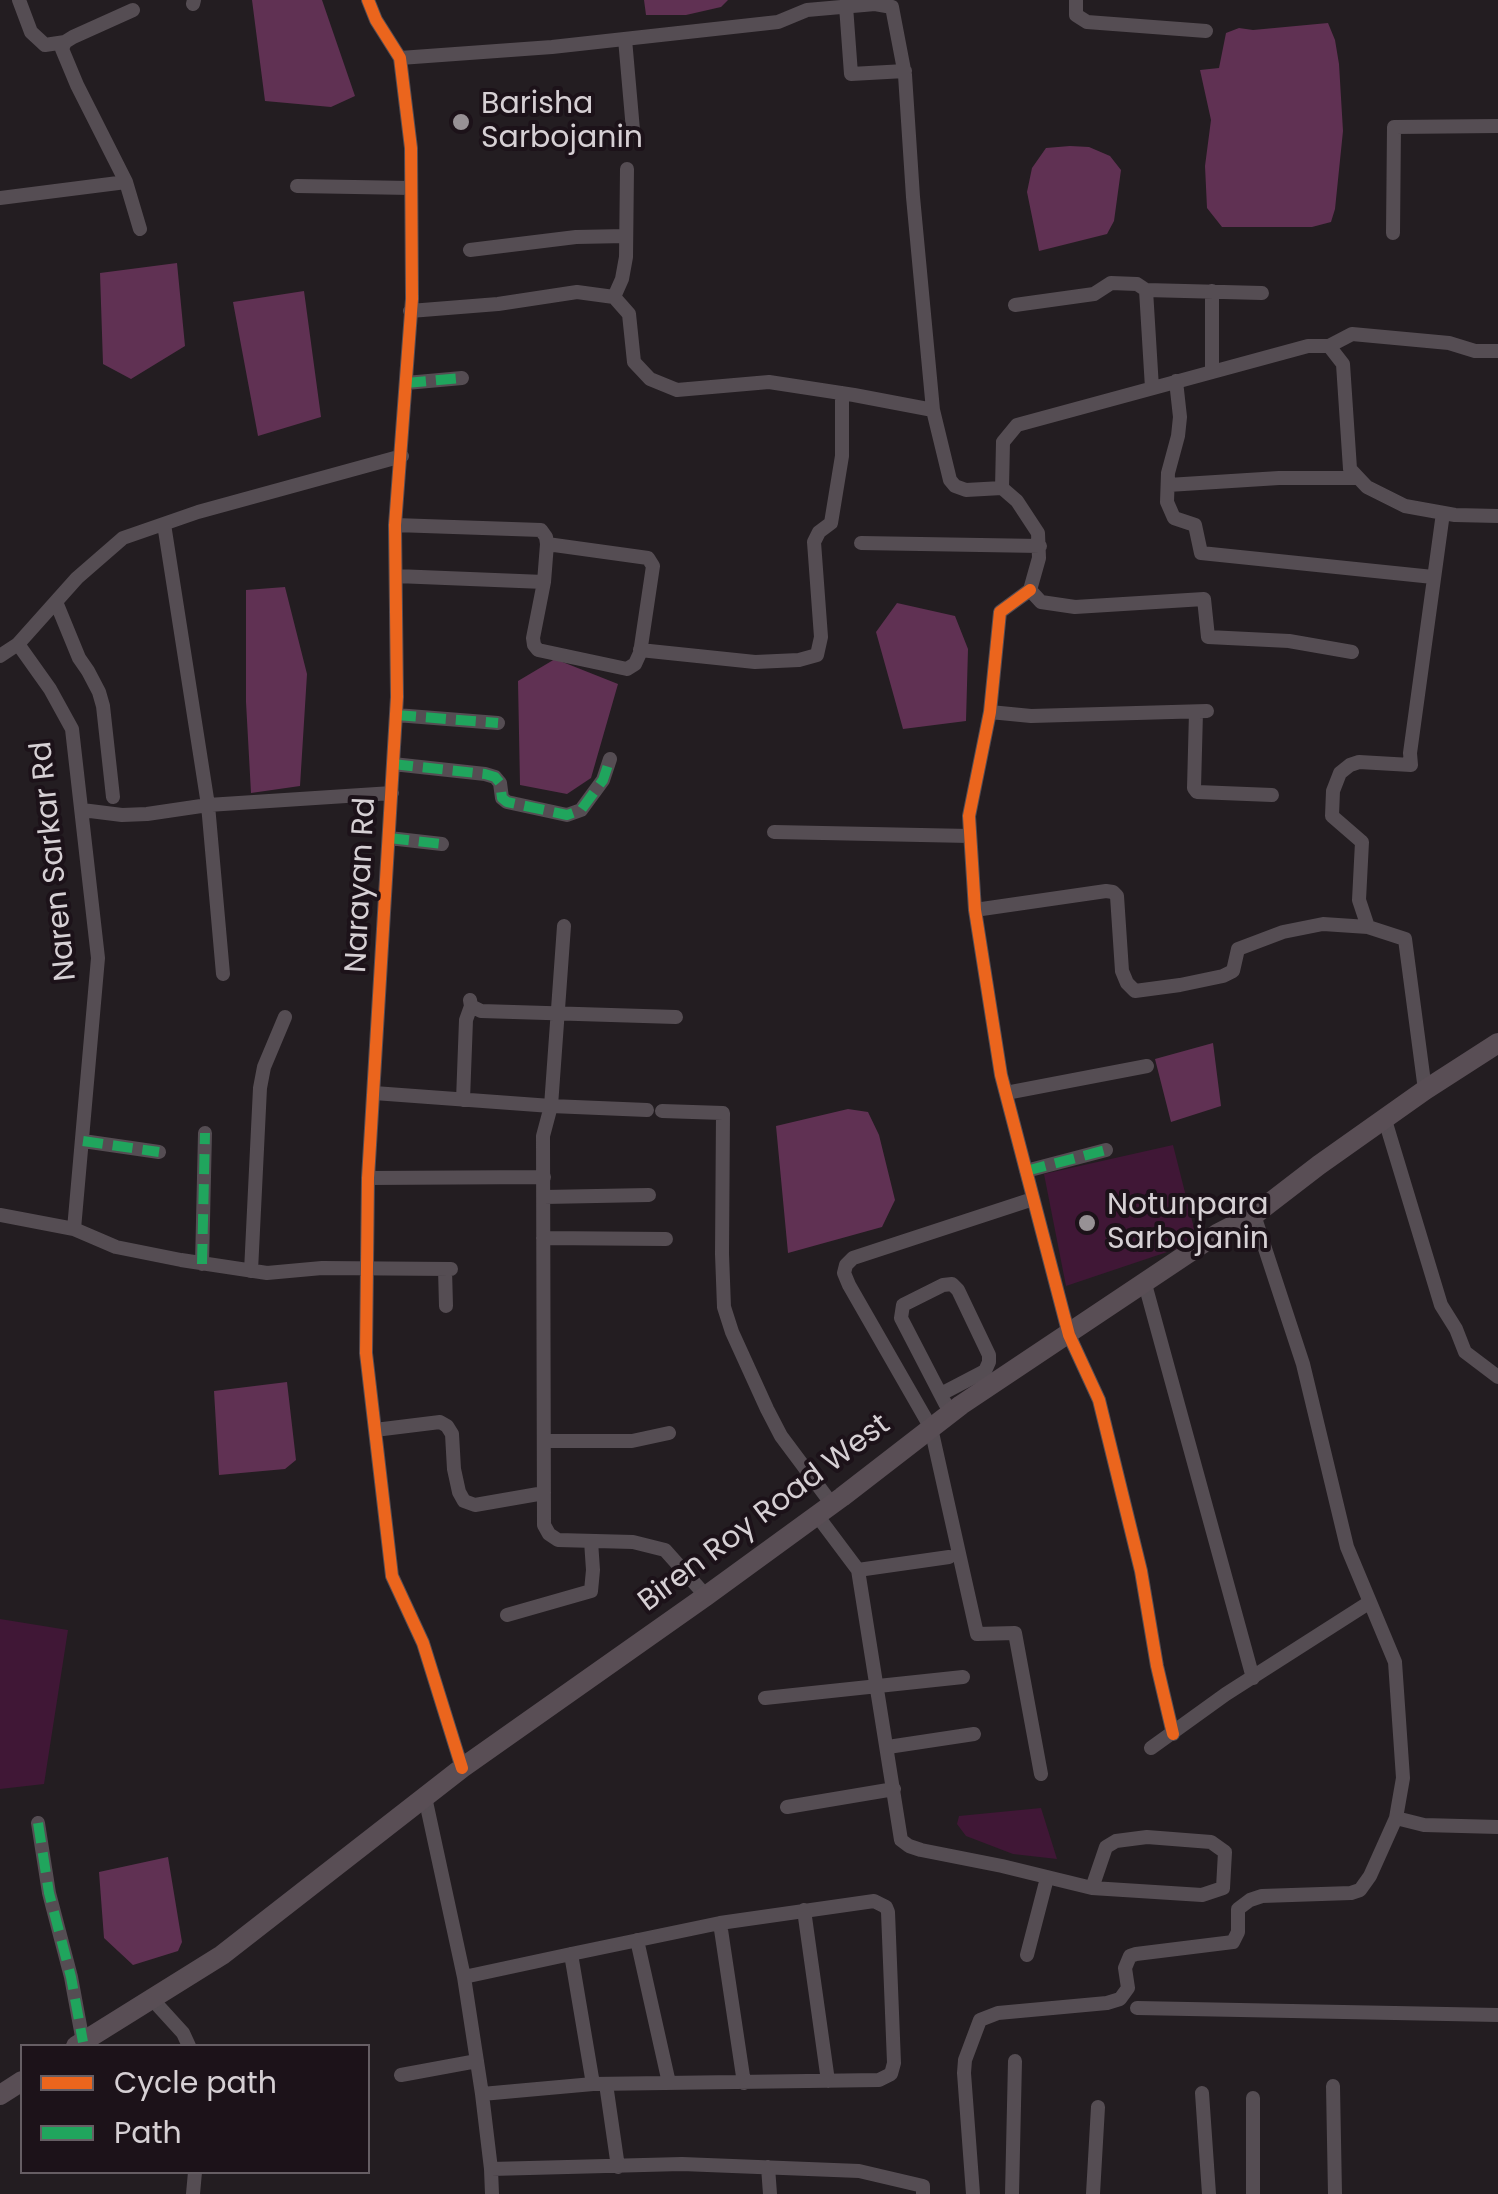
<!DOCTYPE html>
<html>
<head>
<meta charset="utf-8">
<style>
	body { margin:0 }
	#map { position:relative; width:1498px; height:2194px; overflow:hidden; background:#231d21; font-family:Poppins,sans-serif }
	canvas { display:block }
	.legend { position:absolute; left:20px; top:2044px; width:350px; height:130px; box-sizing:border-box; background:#1c1219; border:2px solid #665e64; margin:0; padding:12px 18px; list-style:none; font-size:30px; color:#d6d0d4 }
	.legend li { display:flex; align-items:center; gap:20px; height:50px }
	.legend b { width:50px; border:2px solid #665e64 }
</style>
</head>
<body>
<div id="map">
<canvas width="1498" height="2194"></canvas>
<ul class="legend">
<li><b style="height:12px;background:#eb651d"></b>Cycle path</li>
<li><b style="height:12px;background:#20a55d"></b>Path</li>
</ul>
</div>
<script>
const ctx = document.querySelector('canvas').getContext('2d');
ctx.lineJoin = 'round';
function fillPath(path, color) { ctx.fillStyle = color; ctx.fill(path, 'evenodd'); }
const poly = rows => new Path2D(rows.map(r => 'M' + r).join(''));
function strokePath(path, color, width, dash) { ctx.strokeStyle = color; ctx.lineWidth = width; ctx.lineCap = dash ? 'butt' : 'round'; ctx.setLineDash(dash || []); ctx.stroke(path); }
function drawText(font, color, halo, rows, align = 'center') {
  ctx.font = font + ' Poppins,sans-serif'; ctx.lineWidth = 8; ctx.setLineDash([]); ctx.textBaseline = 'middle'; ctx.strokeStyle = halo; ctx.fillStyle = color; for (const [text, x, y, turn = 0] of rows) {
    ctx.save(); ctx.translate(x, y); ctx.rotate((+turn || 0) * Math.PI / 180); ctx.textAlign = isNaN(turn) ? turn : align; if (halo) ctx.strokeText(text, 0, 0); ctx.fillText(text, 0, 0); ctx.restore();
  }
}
fillPath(poly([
	[1173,1145,1196,1236,1182,1247,1066,1286,1044,1174],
	[0,1619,68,1630,44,1784,0,1789],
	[1041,1808,1057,1859,1013,1854,966,1836,957,1824,959,1816]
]), '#401736');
fillPath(poly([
	[252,0,322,0,355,96,331,107,265,101],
	[644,0,728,0,721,7,686,15,646,15],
	[1328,23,1335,40,1339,64,1343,131,1335,209,1331,222,1312,227,1222,227,1207,208,1205,166,1211,120,1200,70,1219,68,1226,33,1239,28,1253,30],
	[1070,146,1089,147,1110,156,1121,170,1114,221,1107,234,1039,251,1027,192,1032,168,1046,148],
	[177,263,185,346,131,379,103,364,100,273],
	[304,291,321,417,258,436,233,302],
	[285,587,307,674,300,786,251,793,246,702,246,590],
	[897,603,955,616,968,649,966,721,903,729,876,632],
	[555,659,618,684,591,778,567,794,520,785,518,681],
	[1213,1043,1221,1106,1171,1122,1155,1059],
	[848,1109,868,1112,879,1135,895,1200,882,1227,788,1253,776,1126],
	[287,1382,296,1460,285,1469,219,1475,214,1391],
	[168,1857,182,1942,178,1951,133,1965,104,1938,99,1872]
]), '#603153');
strokePath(poly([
	[19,0,31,32,45,45,65,42],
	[368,0,376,20,400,58,411,148,412,299,395,525,397,697,368,1178,366,1353,392,1576,423,1643,462,1768],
	[1076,0,1076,15,1087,22,1206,31],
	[193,4,194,0],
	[846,6,851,74,905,71],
	[625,39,633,130],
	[400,58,552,47,778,22,807,10,875,4,892,7,905,75,913,197,933,410],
	[126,182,77,85,62,49,65,42,73,37,133,10],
	[297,186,411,188],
	[0,198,126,182,140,229],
	[1393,233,1394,127,1498,126],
	[470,250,576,237,626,236],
	[1212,291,1212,371],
	[614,297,622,279,626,257,627,169],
	[1015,305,1094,294,1111,283,1137,284,1146,290],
	[410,311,498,304,577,292,614,297,629,314,634,362,650,379,677,390,769,382,854,395,933,410,950,480,955,486,966,490,1002,488],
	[1329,346,1352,334,1449,343,1475,351,1498,351],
	[1176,381,1180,417,1178,436,1168,473,1167,502,1174,518,1195,525,1201,553,1433,577],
	[406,383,462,378],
	[1152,388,1146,290,1262,293],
	[1168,485,1279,478,1358,478],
	[164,524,208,805,223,974],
	[395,525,541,530,546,537,547,544,648,558,653,566,640,653,635,664,627,669,538,650,534,645,533,638,544,582,396,576],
	[861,543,1040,546],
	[544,582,547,544],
	[1030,590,1000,612,990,712,969,816,975,910,1001,1075,1069,1335,1099,1400,1141,1571,1157,1666,1173,1734],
	[56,602,79,658,88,671,99,692,103,706,113,797],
	[18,644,77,578,123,538,198,512,402,456],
	[640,650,755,662,799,660,817,655,821,637,814,542,819,532,831,523,842,456,842,393],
	[1352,652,1289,641,1208,637,1204,599,1075,607,1041,602,1030,590,1039,558,1038,533,1017,501,1002,488,1003,442,1017,425,1308,346,1329,346,1343,364,1350,469,1367,487,1405,506,1455,515,1498,516],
	[0,656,18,644,50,689,72,729,98,958,74,1229],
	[990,712,1031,716,1207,711],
	[1196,712,1194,788,1197,792,1272,795],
	[396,715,498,723],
	[393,764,485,774,495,777,500,783,502,798,507,802,567,815,581,810,603,780,610,759],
	[82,810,122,815,147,814,208,805,392,793],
	[774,832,970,836],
	[389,838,442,844],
	[975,910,1106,891,1113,892,1117,896,1122,971,1127,983,1135,991,1180,985,1223,976,1233,971,1238,949,1283,932,1323,924,1368,927,1405,939,1425,1090],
	[564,926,551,1106,543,1136,544,1525,549,1534,558,1540,633,1542,665,1550,706,1596],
	[1368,927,1359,900,1362,842,1332,816,1333,791,1340,773,1350,765,1359,762,1411,765,1410,753,1443,513],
	[470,1000,471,1006,481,1011,676,1017],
	[374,1093,551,1106,647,1110],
	[1006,1093,1147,1066],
	[463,1100,466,1020,471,1006],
	[662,1111,723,1113,722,1254,724,1307,732,1332,767,1409,781,1436,831,1503],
	[1385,1120,1441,1305,1456,1329,1465,1352,1498,1377],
	[83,1141,159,1152],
	[1026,1171,1106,1150],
	[368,1178,544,1177],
	[544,1197,649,1195],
	[1033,1199,853,1258,846,1265,844,1273,849,1285,931,1428,977,1634,1015,1633,1041,1774],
	[0,1215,74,1229,116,1247,181,1260,267,1273,322,1268,451,1269],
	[1254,1215,1303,1364,1347,1547,1395,1662,1403,1778,1396,1818,1424,1825,1498,1827],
	[543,1238,666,1239],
	[202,1264,205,1133],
	[445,1269,446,1306],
	[251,1271,260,1088,264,1067,285,1017],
	[1145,1284,1253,1678],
	[941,1394,985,1371,989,1362,989,1355,958,1290,952,1284,943,1285,903,1305,901,1318,945,1403,951,1412],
	[375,1430,440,1422,447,1426,452,1434,454,1469,459,1492,464,1501,475,1505,544,1493],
	[544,1441,632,1441,669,1433],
	[816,1514,858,1570,901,1840,909,1846,921,1850,1002,1866,1092,1888,1202,1895,1223,1888,1225,1852,1211,1842,1147,1837,1116,1841,1106,1847,1092,1888],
	[858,1570,949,1557],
	[507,1615,591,1591,593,1570,591,1541],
	[765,1698,963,1677],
	[888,1747,974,1734],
	[1151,1748,1226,1694,1370,1602],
	[425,1797,464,1977,482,2094,491,2169,682,2164,859,2171,923,2186,923,2194],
	[787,1807,894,1789],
	[38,1823,49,1893,71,1977,83,2042],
	[804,1910,828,2081],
	[720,1923,744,2083],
	[637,1940,669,2083],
	[1027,1955,1047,1878],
	[464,1977,571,1954,720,1923,874,1901,886,1907,888,1912,894,2063,891,2074,879,2080,593,2084,571,1954],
	[152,1999,183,2033,189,2046],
	[1137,2008,1498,2015],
	[401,2075,477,2061],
	[606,2084,618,2167],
	[1333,2086,1335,2194],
	[1202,2093,1209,2194],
	[482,2094,593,2084],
	[1253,2098,1253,2194],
	[768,2167,770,2194],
	[491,2169,492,2194],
	[193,2194,195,2172],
	[973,2194,964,2073,965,2060,980,2020,998,2013,1107,2003,1120,1999,1128,1988,1125,1968,1130,1956,1136,1954,1233,1942,1238,1932,1238,1909,1250,1900,1262,1896,1351,1893,1360,1890,1370,1876,1396,1818],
	[1012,2194,1015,2061],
	[1093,2194,1098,2107]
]), '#554d53', 14);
strokePath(poly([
	[76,2046,222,1955,462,1768,706,1596,842,1497,961,1405,1217,1234,1254,1215,1319,1165,1425,1090,1498,1043],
	[0,2095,22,2081]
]), '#594e55', 20);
strokePath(poly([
	[406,383,462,378],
	[396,715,498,723],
	[393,764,485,774,495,777,500,783,502,798,507,802,567,815,581,810,603,780,610,759],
	[389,838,442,844],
	[83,1141,159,1152],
	[1026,1171,1106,1150],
	[202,1264,205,1133],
	[38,1823,49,1893,71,1977,83,2042]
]), '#20a55d', 10, [20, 10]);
strokePath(poly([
	[368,0,376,20,400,58,411,148,412,299,395,525,397,697,368,1178,366,1353,392,1576,423,1643,462,1768],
	[1030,590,1000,612,990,712,969,816,975,910,1001,1075,1069,1335,1099,1400,1141,1571,1157,1666,1173,1734]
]), '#eb651d', 12);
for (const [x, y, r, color] of [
	[461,122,10,"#979195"],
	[1087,1223,10,"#979195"]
]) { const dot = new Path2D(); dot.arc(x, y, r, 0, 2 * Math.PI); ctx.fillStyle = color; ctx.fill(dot); strokePath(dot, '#1c1219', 4); }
drawText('30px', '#d6d0d4', '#1c1219', [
	["Barisha",481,105],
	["Sarbojanin",481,139],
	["Notunpara",1107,1206],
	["Sarbojanin",1107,1240]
], 'left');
drawText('30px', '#d6d0d4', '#1c1219', [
	["Naren Sarkar Rd",55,861,-96],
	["Narayan Rd",362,885,-87],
	["Biren Roy Road West",765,1514,-37]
]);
</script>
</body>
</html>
